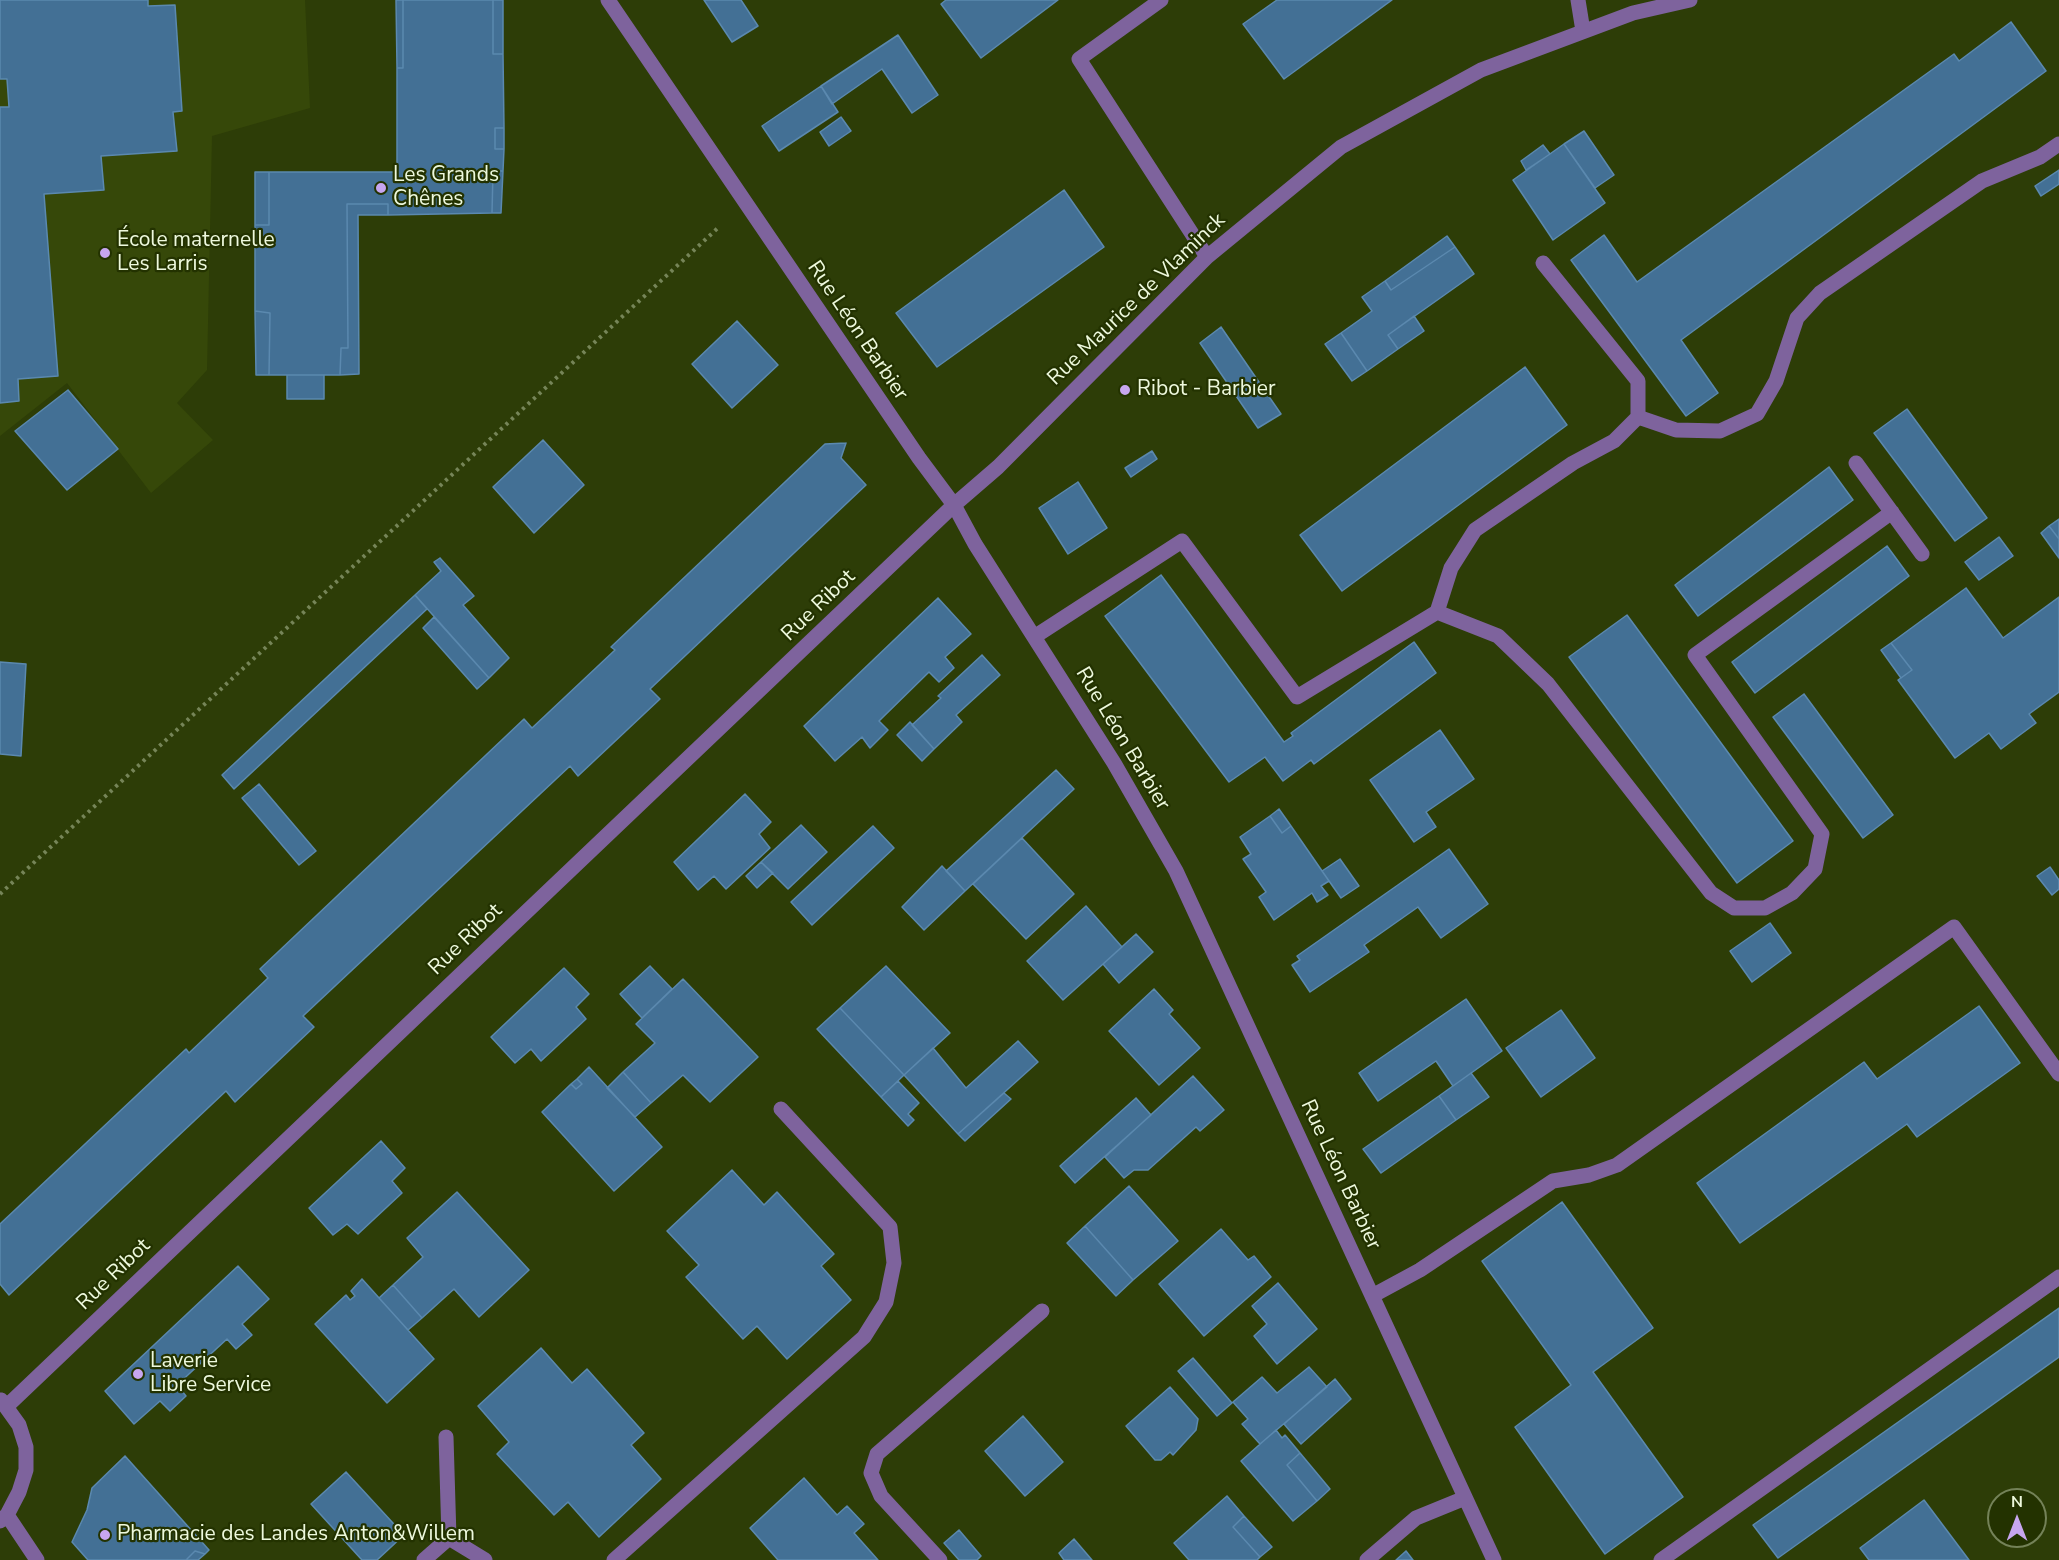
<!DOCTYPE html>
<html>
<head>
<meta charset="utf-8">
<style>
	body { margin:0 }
	#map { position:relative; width:2059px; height:1560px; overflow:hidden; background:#2d3d07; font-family:"Nunito Sans",sans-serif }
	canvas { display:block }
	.north { position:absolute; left:1987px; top:1488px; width:60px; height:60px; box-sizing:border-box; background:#233200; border:2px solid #748258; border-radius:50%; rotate:0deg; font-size:16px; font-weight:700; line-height:24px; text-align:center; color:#eef9dd }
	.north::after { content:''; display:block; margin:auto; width:21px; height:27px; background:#c7a6ef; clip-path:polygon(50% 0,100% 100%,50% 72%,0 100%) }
</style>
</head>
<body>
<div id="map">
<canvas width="2059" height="1560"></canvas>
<div class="north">N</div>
</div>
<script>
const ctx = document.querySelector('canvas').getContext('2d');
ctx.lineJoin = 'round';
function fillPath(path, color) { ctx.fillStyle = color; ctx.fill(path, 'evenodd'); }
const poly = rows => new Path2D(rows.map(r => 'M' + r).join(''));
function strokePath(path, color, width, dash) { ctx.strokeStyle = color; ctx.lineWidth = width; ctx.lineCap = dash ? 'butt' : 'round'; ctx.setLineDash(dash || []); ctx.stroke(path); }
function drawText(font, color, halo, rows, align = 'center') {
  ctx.font = font + ' "Nunito Sans",sans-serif'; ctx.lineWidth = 4.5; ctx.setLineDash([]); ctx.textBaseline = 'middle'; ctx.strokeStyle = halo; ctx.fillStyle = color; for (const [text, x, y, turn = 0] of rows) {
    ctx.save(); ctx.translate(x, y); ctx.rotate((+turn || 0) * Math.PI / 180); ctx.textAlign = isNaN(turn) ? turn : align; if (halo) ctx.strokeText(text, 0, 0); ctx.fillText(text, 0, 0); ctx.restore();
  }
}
fillPath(poly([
	[0,0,305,0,310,108,212,136,207,370,177,403,213,440,151,493,67,383,0,436]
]), '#364809');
const building = poly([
	[0,0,148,0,148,6,175,5,182,111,173,112,177,151,101,156,104,190,44,194,58,376,18,379,19,401,0,403,0,107,9,107,7,79,0,79,0,0],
	[396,0,403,0,403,68,397,68,396,0],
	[403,0,493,0,493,54,503,54,504,128,495,128,495,149,504,149,503,171,493,171,492,213,388,215,388,204,347,204,348,348,341,348,340,375,269,375,270,313,255,311,255,225,269,225,269,172,397,172,397,68,403,68,403,0],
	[493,0,503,0,503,54,493,54,493,0],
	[704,0,741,0,758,26,732,42,704,0],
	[946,0,1058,0,981,58,941,4,946,0],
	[1277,0,1392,0,1284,79,1243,24,1277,0],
	[2011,22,2046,71,1681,340,1718,393,1686,416,1571,260,1604,235,1637,282,1954,54,1959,61,2011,22],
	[898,35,938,95,912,113,882,69,832,104,821,86,898,35],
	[821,86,838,112,779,151,762,126,821,86],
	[841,117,851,131,829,146,820,132,841,117],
	[495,128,504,128,504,149,495,149,495,128],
	[1584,131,1614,175,1595,188,1564,144,1584,131],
	[1564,144,1605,203,1553,240,1513,180,1564,144],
	[1543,145,1550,154,1526,170,1521,161,1543,145],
	[2059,170,2059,184,2041,196,2035,186,2059,170],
	[493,171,503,171,501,213,492,213,493,171],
	[255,172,269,172,269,225,255,225,255,172],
	[1064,190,1104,247,937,367,896,313,1064,190],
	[347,204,388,204,388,215,358,215,359,374,340,375,341,348,348,348,347,204],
	[1447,236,1455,247,1391,290,1385,281,1447,236],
	[1455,247,1474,274,1388,335,1398,349,1367,371,1341,333,1372,311,1362,297,1385,281,1391,290,1455,247],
	[255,311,270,313,269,375,256,375,255,311],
	[1414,316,1424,331,1398,349,1388,335,1414,316],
	[737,321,778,365,732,408,692,364,737,321],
	[1221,327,1281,414,1258,428,1200,343,1221,327],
	[1341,333,1367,371,1352,381,1325,344,1341,333],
	[1525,367,1567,425,1342,591,1300,535,1525,367],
	[287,375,324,375,324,399,287,399,287,375],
	[68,390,118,449,67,490,15,431,68,390],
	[1907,409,1987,518,1955,541,1874,433,1907,409],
	[543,440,584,485,534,533,493,487,543,440],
	[846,443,841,458,866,485,650,689,660,699,578,776,570,766,303,1016,314,1027,235,1102,226,1091,9,1295,0,1284,0,1224,186,1049,189,1053,268,978,260,969,524,719,532,728,615,650,611,647,825,444,846,443],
	[1152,451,1157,459,1131,477,1125,468,1152,451],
	[1829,467,1853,500,1698,616,1675,585,1829,467],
	[1078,482,1107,528,1068,554,1039,508,1078,482],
	[2059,519,2059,539,2049,526,2059,519],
	[2049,526,2059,539,2059,558,2041,533,2049,526],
	[1999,537,2013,556,1979,580,1965,562,1999,537],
	[1887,546,1909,576,1755,693,1732,662,1887,546],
	[440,558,474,596,463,605,509,658,489,678,415,595,441,571,434,562,440,558],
	[1161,575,1284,742,1293,736,1291,733,1414,642,1436,673,1314,764,1311,760,1283,781,1265,757,1229,782,1105,616,1161,575],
	[1966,588,2003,638,2059,597,2059,692,2029,714,2036,723,2001,749,1989,733,1955,758,1898,680,1912,670,1891,643,1966,588],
	[415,595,427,609,234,789,222,775,415,595],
	[938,598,971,634,945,657,954,668,939,682,929,672,879,721,888,730,870,748,862,737,835,761,804,726,938,598],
	[1627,615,1793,841,1737,883,1569,657,1627,615],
	[434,617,489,678,477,689,423,628,434,617],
	[1891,643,1912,670,1901,678,1881,650,1891,643],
	[982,655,1000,675,956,715,962,722,934,749,912,725,941,698,938,696,982,655],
	[0,662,26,664,21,756,0,754,0,662],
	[1804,694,1893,815,1863,838,1773,717,1804,694],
	[910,722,934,749,922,761,897,735,910,722],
	[1440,730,1474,779,1426,812,1436,827,1414,842,1370,780,1440,730],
	[1056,770,1074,789,965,891,946,871,1056,770],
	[259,784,316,851,299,865,242,798,259,784],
	[745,794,771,822,759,834,770,848,726,889,714,876,698,890,674,862,745,794],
	[1279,809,1291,826,1282,833,1270,816,1279,809],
	[1270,816,1282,833,1291,826,1329,881,1321,886,1328,895,1317,902,1312,893,1274,920,1259,897,1266,892,1243,859,1251,854,1240,837,1270,816],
	[801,825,827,852,788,889,761,862,801,825],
	[873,826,894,848,812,925,791,902,873,826],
	[1022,838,1074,894,1026,939,973,884,1022,838],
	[1449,849,1488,904,1441,938,1418,907,1364,945,1369,952,1310,992,1292,965,1300,960,1297,956,1449,849],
	[1340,859,1359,886,1341,898,1322,871,1340,859],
	[761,862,773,873,757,888,746,876,761,862],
	[942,866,965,891,924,930,902,907,942,866],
	[2050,867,2059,880,2059,889,2052,895,2037,876,2050,867],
	[1086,906,1122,947,1063,1000,1027,961,1086,906],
	[1770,923,1791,953,1752,982,1730,951,1770,923],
	[1136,934,1153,952,1119,983,1103,964,1136,934],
	[650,966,672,989,642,1018,620,994,650,966],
	[886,966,950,1033,904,1075,840,1008,886,966],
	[564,968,589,994,576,1007,586,1019,541,1061,531,1049,515,1063,491,1037,564,968],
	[683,979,758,1057,710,1102,683,1075,651,1103,623,1072,655,1043,636,1024,683,979],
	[1154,989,1173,1010,1169,1014,1200,1048,1159,1085,1109,1031,1154,989],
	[1466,999,1502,1051,1453,1086,1436,1061,1378,1101,1359,1073,1466,999],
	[1979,1006,2020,1063,1917,1137,1907,1124,1740,1243,1697,1183,1864,1062,1877,1079,1979,1006],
	[840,1008,904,1075,881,1097,817,1029,840,1008],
	[1561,1010,1595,1058,1541,1097,1506,1048,1561,1010],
	[1018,1041,1038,1062,958,1134,904,1075,933,1048,966,1088,1018,1041],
	[589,1067,662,1147,614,1191,542,1112,571,1084,576,1089,582,1084,577,1079,589,1067],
	[623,1072,651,1103,635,1117,607,1088,623,1072],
	[1471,1073,1489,1097,1456,1120,1439,1096,1471,1073],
	[1193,1076,1224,1110,1200,1131,1196,1127,1148,1170,1134,1170,1124,1178,1105,1157,1193,1076],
	[577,1079,582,1084,576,1089,571,1084,577,1079],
	[898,1081,919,1103,908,1114,914,1120,908,1126,881,1097,898,1081],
	[1004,1093,1011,1099,965,1141,958,1134,1004,1093],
	[1439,1096,1456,1120,1381,1173,1363,1149,1439,1096],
	[1136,1098,1151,1115,1075,1183,1060,1166,1136,1098],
	[381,1141,405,1168,392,1181,402,1193,358,1234,347,1224,333,1235,309,1208,381,1141],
	[732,1170,764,1205,777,1192,834,1254,821,1266,851,1300,787,1359,757,1326,743,1339,686,1277,699,1265,667,1231,732,1170],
	[1129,1186,1178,1241,1133,1280,1085,1226,1129,1186],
	[457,1192,529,1270,479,1317,454,1289,422,1318,393,1285,423,1257,407,1238,457,1192],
	[1562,1202,1653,1328,1593,1372,1683,1497,1605,1554,1515,1427,1571,1385,1482,1261,1562,1202],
	[1085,1226,1133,1280,1116,1296,1067,1243,1085,1226],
	[1221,1229,1248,1260,1254,1256,1271,1277,1204,1336,1159,1284,1221,1229],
	[238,1266,269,1299,242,1324,252,1335,236,1349,227,1339,177,1385,186,1396,170,1411,160,1401,134,1424,105,1391,238,1266],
	[362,1279,434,1359,387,1403,315,1324,346,1295,350,1300,355,1296,351,1291,362,1279],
	[1278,1283,1317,1329,1277,1364,1254,1336,1267,1324,1252,1306,1278,1283],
	[393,1285,422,1318,408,1330,379,1298,393,1285],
	[2059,1308,2059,1357,1778,1558,1753,1525,2059,1308],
	[541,1348,572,1383,587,1369,644,1433,631,1445,661,1479,599,1537,568,1502,554,1515,497,1454,509,1442,478,1406,541,1348],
	[1193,1358,1232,1403,1217,1416,1178,1371,1193,1358],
	[1309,1367,1327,1387,1260,1444,1242,1424,1248,1419,1233,1402,1262,1377,1277,1393,1309,1367],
	[1335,1379,1351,1399,1301,1444,1284,1424,1335,1379],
	[1170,1387,1198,1419,1196,1430,1173,1455,1170,1452,1161,1460,1155,1460,1126,1426,1170,1387],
	[1023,1416,1063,1462,1025,1496,985,1451,1023,1416],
	[1276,1430,1282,1438,1285,1435,1300,1453,1287,1465,1317,1501,1293,1521,1241,1461,1276,1430],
	[1300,1453,1330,1489,1317,1501,1287,1465,1300,1453],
	[125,1456,209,1550,205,1554,195,1551,186,1560,88,1560,72,1542,87,1510,92,1488,125,1456],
	[346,1472,404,1535,377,1560,362,1560,311,1504,346,1472],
	[804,1478,837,1515,847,1506,864,1524,854,1533,878,1560,778,1560,750,1528,804,1478],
	[1227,1496,1244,1516,1233,1527,1260,1557,1257,1560,1189,1560,1174,1543,1227,1496],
	[1924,1500,1969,1560,1869,1560,1860,1548,1924,1500],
	[1244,1516,1272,1547,1260,1557,1233,1527,1244,1516],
	[959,1530,981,1556,977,1560,959,1560,944,1543,959,1530],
	[1074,1539,1092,1560,1064,1560,1059,1553,1074,1539],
	[195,1551,205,1554,198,1560,186,1560,195,1551],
	[1406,1551,1413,1560,1396,1560,1406,1551]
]);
fillPath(building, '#437095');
strokePath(building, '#5b89af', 1.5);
strokePath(poly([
	[0,894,720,226]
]), '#768558', 4, [3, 4.5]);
strokePath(poly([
	[608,0,919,458,954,505,975,544,1114,763,1176,871,1494,1560],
	[1161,0,1079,59,1207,257],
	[1578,0,1583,31],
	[1638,417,1676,430,1720,431,1757,414,1776,381,1797,318,1820,293,1982,181,2040,157,2059,144],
	[1856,463,1922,554],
	[1437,612,1498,636,1548,684,1711,893,1734,908,1765,908,1792,893,1815,869,1822,834,1695,655,1892,512],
	[1034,637,1182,541,1297,697,1437,612,1451,568,1475,530,1573,463,1614,441,1638,417,1638,381,1543,263],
	[1372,1296,1420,1270,1553,1181,1589,1175,1617,1165,1954,927,2059,1074],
	[7,1406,954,505,998,467,1207,257,1341,147,1481,70,1633,13,1690,0],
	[446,1437,449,1538,485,1560],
	[7,1515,37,1560],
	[0,1521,7,1515,19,1492,26,1470,26,1447,19,1425,1,1400],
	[424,1560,449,1538],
	[614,1560,864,1337,886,1302,894,1263,890,1227,781,1109],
	[940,1560,881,1496,871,1473,877,1454,1042,1311],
	[1367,1560,1416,1518,1465,1498],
	[1661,1560,2059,1277]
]), '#7e639d', 15);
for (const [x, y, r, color] of [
	[381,188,6,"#c7a6ef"],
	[105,253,6,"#c7a6ef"],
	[1125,390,6,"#c7a6ef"],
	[138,1374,6,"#c7a6ef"],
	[105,1535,6,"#c7a6ef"]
]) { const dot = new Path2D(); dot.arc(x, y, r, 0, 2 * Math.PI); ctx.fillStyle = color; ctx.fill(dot); strokePath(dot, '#233200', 2); }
drawText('21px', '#eef9dd', '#233200', [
	["Les Grands",393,176],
	["Chênes",393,200],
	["École maternelle",117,241],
	["Les Larris",117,265],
	["Ribot - Barbier",1137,390],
	["Laverie",150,1362],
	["Libre Service",150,1386],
	["Pharmacie des Landes Anton&Willem",117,1535]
], 'left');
drawText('21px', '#eef9dd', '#233200', [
	["Rue Maurice de Vlaminck",1137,300,-44],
	["Rue Léon Barbier",857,331,56],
	["Rue Ribot",819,606,-44],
	["Rue Léon Barbier",1122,739,59],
	["Rue Ribot",466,940,-44],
	["Rue Léon Barbier",1340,1175,65],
	["Rue Ribot",114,1275,-44]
]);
</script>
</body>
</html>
